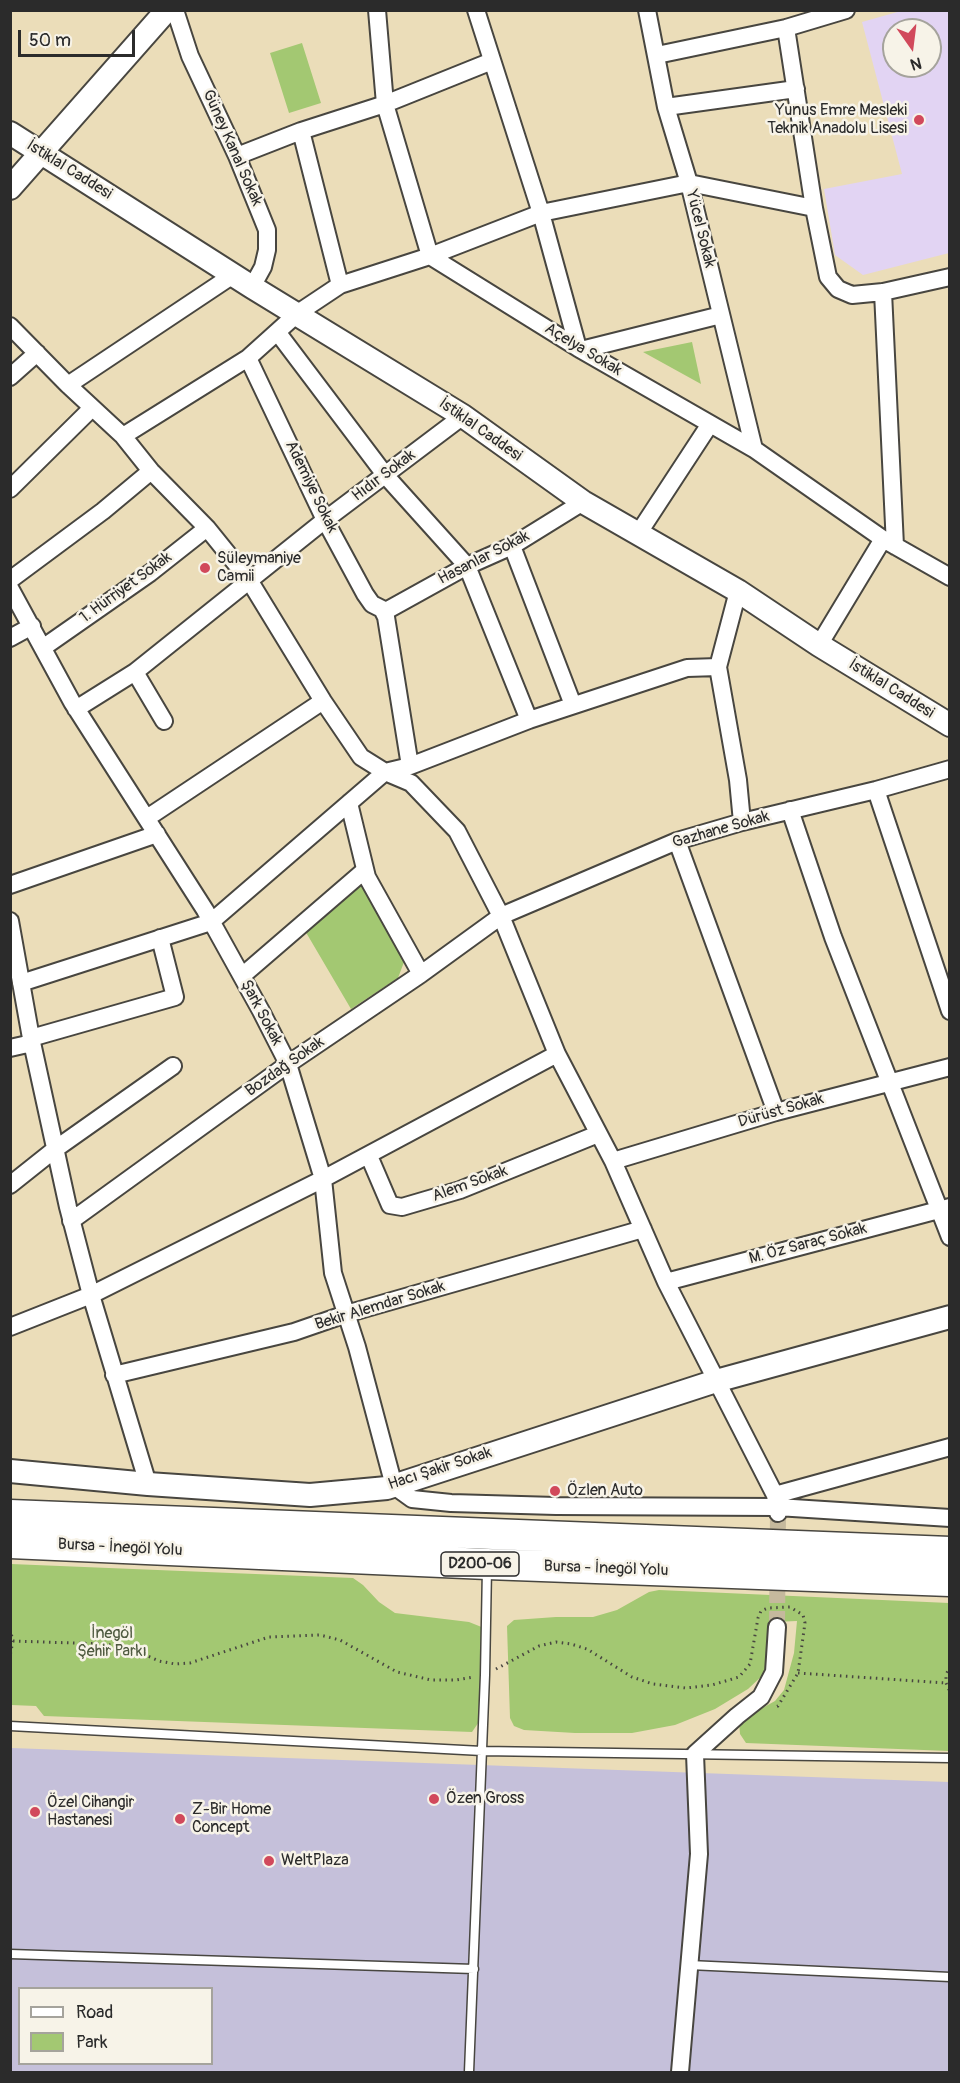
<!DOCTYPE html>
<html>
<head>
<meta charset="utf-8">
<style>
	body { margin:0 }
	#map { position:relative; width:960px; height:2083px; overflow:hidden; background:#ebddb9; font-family:Pangolin,sans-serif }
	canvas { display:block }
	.frame { position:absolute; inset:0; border:12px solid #2b2b2b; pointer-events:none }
	.legend { position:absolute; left:18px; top:1987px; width:195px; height:78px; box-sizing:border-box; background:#f7f3e8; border:2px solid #a5a39c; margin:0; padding:8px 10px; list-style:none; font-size:18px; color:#2b2b2b }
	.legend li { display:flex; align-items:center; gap:12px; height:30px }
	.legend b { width:30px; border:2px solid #a5a39c }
	.north { position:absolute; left:882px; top:18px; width:60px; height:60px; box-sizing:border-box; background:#f7f3e8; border:2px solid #a5a39c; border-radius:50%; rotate:166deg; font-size:16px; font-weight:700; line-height:24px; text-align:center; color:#2b2b2b }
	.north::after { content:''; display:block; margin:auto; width:21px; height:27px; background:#d1495b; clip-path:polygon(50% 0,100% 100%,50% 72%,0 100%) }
	.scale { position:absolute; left:18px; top:30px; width:117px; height:27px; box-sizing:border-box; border:3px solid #2b2b2b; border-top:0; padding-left:8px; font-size:18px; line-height:21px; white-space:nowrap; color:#2b2b2b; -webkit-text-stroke:4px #f7f3e8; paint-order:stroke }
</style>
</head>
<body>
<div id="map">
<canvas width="960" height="2083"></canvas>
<div class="frame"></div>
<ul class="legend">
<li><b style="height:8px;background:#fff"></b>Road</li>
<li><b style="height:16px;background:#a3c872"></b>Park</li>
</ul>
<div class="north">N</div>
<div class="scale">50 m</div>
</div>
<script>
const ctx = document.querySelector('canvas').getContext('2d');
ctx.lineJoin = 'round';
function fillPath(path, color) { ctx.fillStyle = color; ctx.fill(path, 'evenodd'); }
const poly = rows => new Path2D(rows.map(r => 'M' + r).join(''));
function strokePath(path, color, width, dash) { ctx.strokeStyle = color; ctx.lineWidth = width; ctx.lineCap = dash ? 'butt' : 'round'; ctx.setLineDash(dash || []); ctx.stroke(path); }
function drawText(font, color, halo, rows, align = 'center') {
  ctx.font = font + ' Pangolin,sans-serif'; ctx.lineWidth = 5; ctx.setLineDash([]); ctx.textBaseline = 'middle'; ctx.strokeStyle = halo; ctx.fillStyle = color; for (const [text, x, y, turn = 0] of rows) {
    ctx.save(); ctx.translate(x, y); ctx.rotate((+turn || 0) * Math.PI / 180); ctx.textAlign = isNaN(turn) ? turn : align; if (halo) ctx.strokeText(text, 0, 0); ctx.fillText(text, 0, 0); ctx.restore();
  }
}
fillPath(poly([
	[901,11,949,11,949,253,863,275,835,255,824,189,902,174,862,22],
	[894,30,930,30,930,66,894,66]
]), '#e2d4f3');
fillPath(poly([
	[11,1748,949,1782,949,2072,11,2072],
	[20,1988,212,1988,212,2064,20,2064]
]), '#c5c0da');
fillPath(poly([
	[302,43,321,103,289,113,270,53],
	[692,342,701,384,643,352],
	[359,882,401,951,404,962,398,978,351,1009,304,929],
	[11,1564,353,1578,363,1585,379,1602,395,1613,469,1622,489,1630,483,1716,472,1732,44,1716,36,1706,11,1705],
	[659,1590,949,1603,949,1751,746,1743,740,1734,739,1721,775,1701,784,1690,794,1653,797,1621,773,1622,772,1652,764,1674,748,1689,715,1709,675,1725,632,1733,575,1733,524,1730,514,1726,510,1718,507,1626,514,1620,556,1617,593,1617,617,1610,649,1592]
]), '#a3c872');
strokePath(poly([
	[777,1627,778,1513]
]), '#c5b99d', 16, [16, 8]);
const lane = poly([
	[10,1726,482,1751,950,1758],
	[10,1954,474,1969],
	[689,1965,950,1977],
	[469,2072,485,1675,487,1568]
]);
const street = poly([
	[175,10,190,56,237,156,267,230,267,250,263,267,252,287],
	[377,10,385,104,430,256,578,348,754,449,883,539,950,577],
	[476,10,541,213,578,348],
	[647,10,666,107,689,183,754,449],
	[786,28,814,208,828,277,838,289,852,295,883,292,950,277],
	[657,55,786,28,846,10],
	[666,107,796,89],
	[301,131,385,104,492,61],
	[237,156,301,131,340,285],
	[883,292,895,546],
	[10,326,68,385,123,436,151,471,207,528,249,580,323,701,361,757,385,772,411,783,457,831,501,916,557,1054,613,1161,666,1282,775,1495,778,1513],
	[278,333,386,476,467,566,529,720],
	[581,350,721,315],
	[248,358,325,520,365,594,372,604,382,609,386,617,410,766],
	[10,377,37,353],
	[68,385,233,275],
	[123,436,248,358,298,313,340,285,430,256,541,213,689,183,814,208],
	[10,489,92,408],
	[638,534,710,424],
	[512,546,573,705],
	[10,580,103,511,151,471],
	[10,588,72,702,205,910,261,1011,288,1064,323,1179,333,1273,357,1347,394,1486,412,1499,451,1503,556,1506,777,1507,950,1518],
	[738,591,718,667,738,780,742,822],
	[384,612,467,566,512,546,583,502],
	[10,638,32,626],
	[819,645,883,539],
	[44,647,150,573,207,528],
	[135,672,164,721],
	[76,709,135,672,325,520,463,416],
	[876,790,950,1011],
	[349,803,367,877,421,974],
	[790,810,833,937,950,1237],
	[147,818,323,701],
	[677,841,776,1112],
	[10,885,157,834],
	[10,921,31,1038,68,1207,91,1295,148,1484],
	[242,976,365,870],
	[21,983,211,922,385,772,410,766,529,720,687,668,718,667],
	[31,1038,175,997,160,938],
	[10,1048,32,1043],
	[369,1156,390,1205,402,1207,460,1190,598,1134],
	[613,1161,776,1112,950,1067],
	[10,1185,54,1150,173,1066],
	[71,1221,288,1064,421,974,501,916,677,841,742,822,876,790,950,769],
	[666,1282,950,1207],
	[10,1327,91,1295,323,1179,557,1054],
	[114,1375,294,1332,346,1314,643,1229],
	[775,1495,950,1447],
	[680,2072,699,1854,695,1754,737,1716,761,1697,774,1672,777,1627]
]);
const secondary = poly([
	[10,133,252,287,463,416,583,502,738,591,819,645,950,725],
	[10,188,167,10],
	[10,1471,148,1484,310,1495,387,1488,716,1381,950,1317]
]);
const highway = poly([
	[10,1515,950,1552],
	[10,1543,487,1564,950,1581]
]);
strokePath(lane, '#484640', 11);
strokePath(street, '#484640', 20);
strokePath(secondary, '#484640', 26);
strokePath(highway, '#484640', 33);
strokePath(poly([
	[10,1629,13,1641,10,1656],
	[13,1641,104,1644,130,1648,159,1661,175,1664,190,1663,269,1637,320,1635,340,1640,397,1672,431,1680,456,1680,473,1677],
	[950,1666,946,1675,946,1683,950,1692],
	[496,1669,539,1646,556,1642,571,1644,587,1649,632,1677,653,1684,686,1688,712,1685,739,1677,750,1664,758,1618,761,1611,768,1608,790,1607,803,1615,805,1623,798,1673,778,1706,773,1708],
	[798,1673,946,1683]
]), '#484640', 3, [1.5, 4.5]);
strokePath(lane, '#fff', 8);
strokePath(street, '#fff', 16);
strokePath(secondary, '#fff', 22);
strokePath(highway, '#fff', 30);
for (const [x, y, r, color] of [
	[919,120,6,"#d1495b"],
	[205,568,6,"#d1495b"],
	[555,1491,6,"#d1495b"],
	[434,1799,6,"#d1495b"],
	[35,1812,6,"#d1495b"],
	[180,1819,6,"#d1495b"],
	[269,1861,6,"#d1495b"]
]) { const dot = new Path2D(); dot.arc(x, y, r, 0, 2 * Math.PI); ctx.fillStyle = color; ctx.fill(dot); strokePath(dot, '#f7f3e8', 2); }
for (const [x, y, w] of [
	[480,1564,78]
]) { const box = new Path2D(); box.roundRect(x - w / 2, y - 12, w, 24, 4.5); ctx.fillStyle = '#f7f3e8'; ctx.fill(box); strokePath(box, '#2b2b2b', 1.5); }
drawText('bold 15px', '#2b2b2b', null, [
	["D200-06",480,1564]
]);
drawText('16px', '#2b2b2b', '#f7f3e8', [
	["Yunus Emre Mesleki",907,111,"right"],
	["Teknik Anadolu Lisesi",907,129,"right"],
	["Süleymaniye",217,559],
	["Camii",217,577],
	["Özlen Auto",567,1491],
	["Özen Gross",446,1799],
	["Özel Cihangir",47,1803],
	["Hastanesi",47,1821],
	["Z-Bir Home",192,1810],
	["Concept",192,1828],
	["WeltPlaza",281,1861]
], 'left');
drawText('16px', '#2b2b2b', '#f7f3e8', [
	["Güney Kanal Sokak",232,148,66],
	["İstiklal Caddesi",69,170,32],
	["Yücel Sokak",700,229,76],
	["Açelya Sokak",583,350,31],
	["İstiklal Caddesi",480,430,35],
	["Hıdır Sokak",384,476,-37],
	["Ademiye Sokak",311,487,64],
	["Hasanlar Sokak",484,558,-27],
	["1. Hürriyet Sokak",126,588,-36],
	["İstiklal Caddesi",891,689,32],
	["Gazhane Sokak",721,830,-16],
	["Şark Sokak",261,1013,62],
	["Bozdağ Sokak",285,1067,-35],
	["Dürüst Sokak",781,1111,-16],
	["Alem Sokak",470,1184,-20],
	["M. Öz Saraç Sokak",808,1244,-15],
	["Bekir Alemdar Sokak",380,1306,-17],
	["Hacı Şakir Sokak",440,1469,-18],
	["Bursa - İnegöl Yolu",120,1548,3],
	["Bursa - İnegöl Yolu",606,1569,2]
]);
drawText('16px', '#4f5a40', '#f7f3e8', [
	["İnegöl",112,1634],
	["Şehir Parkı",112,1652]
]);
</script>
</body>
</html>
